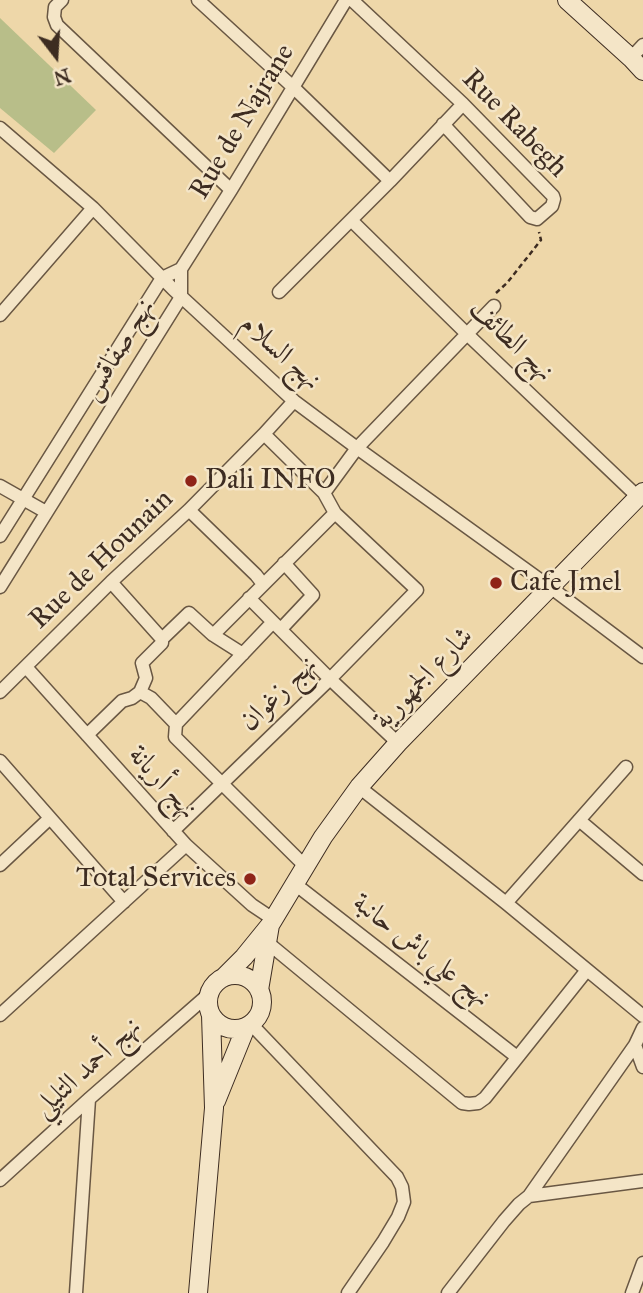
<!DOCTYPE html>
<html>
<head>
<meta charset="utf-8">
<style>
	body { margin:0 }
	#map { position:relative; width:643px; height:1293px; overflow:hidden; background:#eed7a9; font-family:"IM FELL Great Primer",serif }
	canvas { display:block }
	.north { position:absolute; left:21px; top:21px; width:70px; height:70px; -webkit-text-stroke:5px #f4e5c7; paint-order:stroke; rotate:163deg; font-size:19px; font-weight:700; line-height:28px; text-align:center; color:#3d2c21 }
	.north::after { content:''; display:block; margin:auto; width:24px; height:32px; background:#3d2c21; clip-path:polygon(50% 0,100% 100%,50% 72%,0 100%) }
</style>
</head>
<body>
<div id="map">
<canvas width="643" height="1293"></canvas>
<div class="north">N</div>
</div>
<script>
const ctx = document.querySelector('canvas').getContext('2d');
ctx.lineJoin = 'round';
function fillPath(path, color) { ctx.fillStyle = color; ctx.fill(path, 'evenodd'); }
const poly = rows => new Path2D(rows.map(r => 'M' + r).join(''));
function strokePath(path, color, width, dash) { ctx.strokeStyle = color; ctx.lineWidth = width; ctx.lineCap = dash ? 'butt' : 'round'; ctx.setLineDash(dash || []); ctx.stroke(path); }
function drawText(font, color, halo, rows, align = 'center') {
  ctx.font = font + ' "IM FELL Great Primer",Amiri,serif'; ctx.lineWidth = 5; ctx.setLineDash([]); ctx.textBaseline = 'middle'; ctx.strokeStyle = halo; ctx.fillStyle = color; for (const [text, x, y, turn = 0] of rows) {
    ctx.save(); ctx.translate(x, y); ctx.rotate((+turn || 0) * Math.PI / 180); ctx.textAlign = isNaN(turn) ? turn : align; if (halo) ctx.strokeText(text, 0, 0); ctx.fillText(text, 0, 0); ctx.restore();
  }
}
fillPath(poly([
	[0,18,96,110,54,153,0,108]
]), '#b8be89');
const street = poly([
	[62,0,55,7,54,17,57,25,231,190],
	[198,0,293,87,390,181],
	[352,0,463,104,553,196,554,199,552,206,537,219,530,217,443,124],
	[631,58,643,45],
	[0,128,93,208,173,289,294,401,357,448,550,587,643,657],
	[351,220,467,334,638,497],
	[181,269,231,190,346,0],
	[279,292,390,181,463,104],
	[0,315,93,208],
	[0,486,46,512],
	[324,493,357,448,494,306],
	[189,510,256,575,263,584],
	[0,536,162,278,181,269],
	[111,582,162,639],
	[0,587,181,297,181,269],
	[249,598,330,679,398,743],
	[281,629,313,595,284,563],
	[213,635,335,513],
	[26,667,186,845,252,905,273,919],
	[0,692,111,582,189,510,264,434,294,401],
	[140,692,151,698,176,724,175,737,305,866],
	[176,724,273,622],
	[87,735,122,701,132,698,140,692,146,678,142,663,162,643,162,639,189,613,213,635,243,654],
	[0,761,124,902],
	[359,787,506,903,643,1016],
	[579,820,643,874],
	[173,831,330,679,417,590,335,513,324,493,264,434],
	[0,865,50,818],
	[295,884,517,1057],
	[506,903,626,767],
	[268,943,462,1103,469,1104,478,1103,485,1098,587,970],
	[0,1015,186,845],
	[251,1024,397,1177,402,1187,404,1202,398,1217,383,1242,348,1293],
	[635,1045,643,1067],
	[0,1180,89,1099,209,994],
	[529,1196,635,1045,643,1028],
	[76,1293,89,1099],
	[448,1293,504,1221,519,1204,529,1196,643,1181],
	[632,1293,643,1263]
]);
const secondary = poly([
	[567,0,631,58,643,71],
	'208 1002a27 27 0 1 1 54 0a27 27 0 1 1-54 0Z',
	[223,978,244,957,270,925,323,837,359,787,398,743,643,492],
	[259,990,270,925],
	[216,1101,246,1027],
	[198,1293,214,1108,211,1015]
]);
strokePath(street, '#695743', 15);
strokePath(secondary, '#3d2c21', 20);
strokePath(poly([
	[496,293,507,283,541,240,539,232]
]), '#3d2c21', 2.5, [5, 3.5]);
strokePath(street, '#f4e5c7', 12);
strokePath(secondary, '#f4e5c7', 18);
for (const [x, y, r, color] of [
	[191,481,7,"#8f2418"],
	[496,583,7,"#8f2418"],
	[250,879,7,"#8f2418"]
]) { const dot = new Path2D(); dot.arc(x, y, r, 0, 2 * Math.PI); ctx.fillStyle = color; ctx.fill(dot); strokePath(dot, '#f4e5c7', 2.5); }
drawText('28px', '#3d2c21', '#f4e5c7', [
	["Rue de Najrane",243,122,-59],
	["Rue Rabegh",514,124,46],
	["نهج الطائف",511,341,44],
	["نهج صفاقس",119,350,-58],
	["نهج السلام",280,353,42],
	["Rue de Hounain",102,560,-44],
	["شارع الجمهورية",424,679,-46],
	["نهج زغوان",279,694,-44],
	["نهج أريانة",162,783,48],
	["نهج علي باش حانبة",421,951,38],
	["نهج أحمد التليلي",88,1068,-42]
]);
drawText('28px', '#3d2c21', '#f4e5c7', [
	["Dali INFO",205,481],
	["Cafe Jmel",510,583],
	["Total Services",236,879,"right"]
], 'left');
</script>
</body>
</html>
